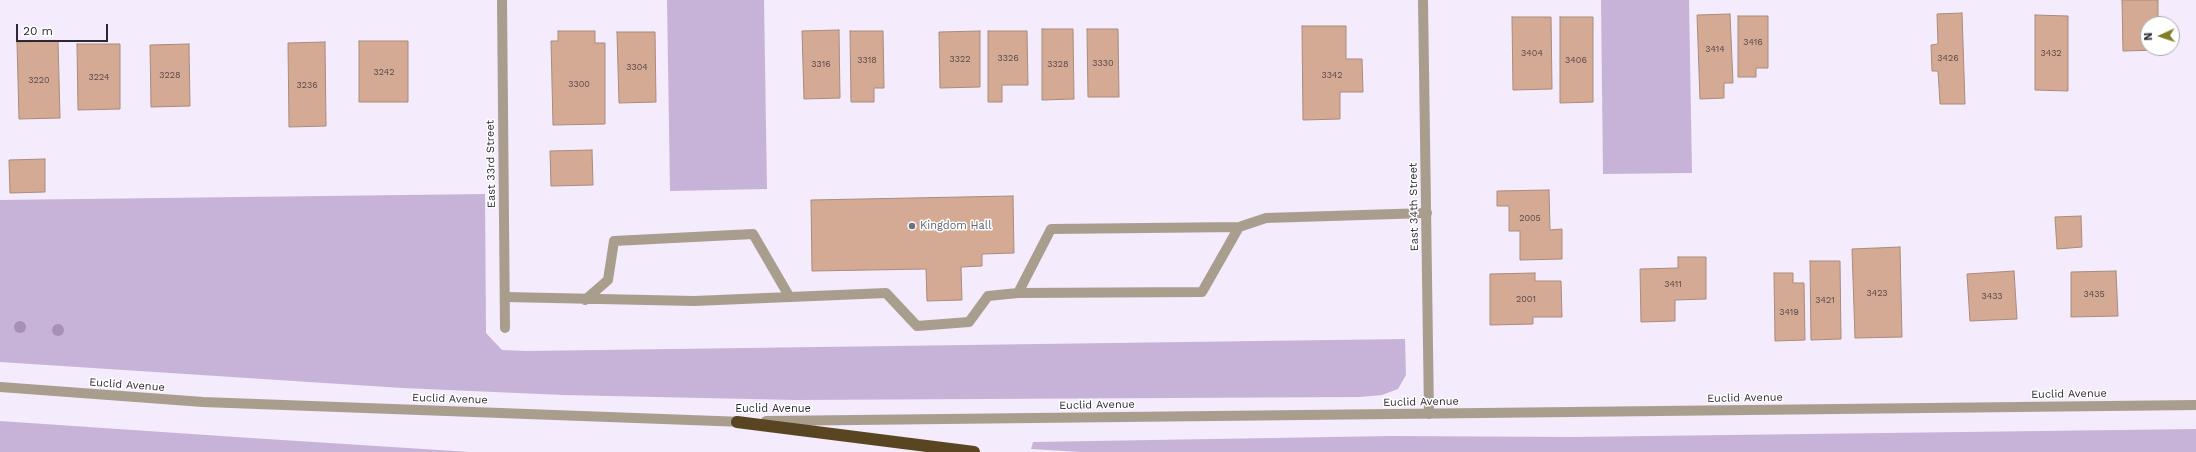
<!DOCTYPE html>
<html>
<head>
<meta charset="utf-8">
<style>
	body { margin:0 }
	#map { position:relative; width:2196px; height:452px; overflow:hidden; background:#f4ebfc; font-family:"Work Sans",sans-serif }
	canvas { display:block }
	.north { position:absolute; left:2140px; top:16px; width:40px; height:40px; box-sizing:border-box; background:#fff; border:1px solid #aba9ad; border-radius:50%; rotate:267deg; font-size:11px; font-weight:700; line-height:16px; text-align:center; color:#2e2833 }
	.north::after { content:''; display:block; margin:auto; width:14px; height:18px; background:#817e26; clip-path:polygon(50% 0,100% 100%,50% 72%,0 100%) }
	.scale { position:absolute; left:16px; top:24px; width:92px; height:18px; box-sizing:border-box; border:2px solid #2e2833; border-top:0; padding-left:5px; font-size:12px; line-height:14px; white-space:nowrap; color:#2e2833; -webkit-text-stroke:3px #fff; paint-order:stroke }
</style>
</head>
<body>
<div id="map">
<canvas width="2196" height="452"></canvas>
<div class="north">N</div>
<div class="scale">20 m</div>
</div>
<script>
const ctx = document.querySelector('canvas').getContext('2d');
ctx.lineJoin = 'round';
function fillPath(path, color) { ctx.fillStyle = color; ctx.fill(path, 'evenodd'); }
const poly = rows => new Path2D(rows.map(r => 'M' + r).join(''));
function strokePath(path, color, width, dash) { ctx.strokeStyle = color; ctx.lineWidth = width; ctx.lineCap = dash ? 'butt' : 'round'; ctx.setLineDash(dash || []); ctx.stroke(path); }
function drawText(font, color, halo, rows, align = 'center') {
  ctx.font = font + ' "Work Sans",sans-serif'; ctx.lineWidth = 3; ctx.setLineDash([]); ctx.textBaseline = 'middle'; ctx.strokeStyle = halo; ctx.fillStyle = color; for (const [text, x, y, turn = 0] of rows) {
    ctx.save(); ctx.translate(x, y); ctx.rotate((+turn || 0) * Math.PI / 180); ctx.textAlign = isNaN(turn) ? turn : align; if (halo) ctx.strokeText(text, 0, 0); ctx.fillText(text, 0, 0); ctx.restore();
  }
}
fillPath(poly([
	[667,0,764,0,767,189,670,191],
	[1601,0,1689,0,1692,173,1603,174],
	[485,194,486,333,502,350,526,351,1405,339,1406,375,1398,389,1382,395,1360,397,796,400,563,395,402,388,0,362,0,200],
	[0,421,251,438,470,452,0,452],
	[2196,429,2196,452,1081,452,1031,449,1033,442,1391,436,1572,437]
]), '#c8b3d8');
const building = poly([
	[2122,0,2158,0,2158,24,2148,24,2148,48,2159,48,2159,50,2123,51,2122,0],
	[1962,13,1965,104,1940,104,1938,71,1932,71,1931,45,1938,44,1937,14,1962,13],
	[1730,14,1733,83,1724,83,1724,98,1700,99,1697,15,1730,14],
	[2035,15,2068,16,2068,91,2035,90,2035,15],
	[1738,16,1768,16,1768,68,1756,68,1756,77,1738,77,1738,16],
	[1512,17,1551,17,1552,89,1513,90,1512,17],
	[1560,17,1593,17,1593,102,1560,103,1560,17],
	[1302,26,1346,26,1346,59,1362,59,1363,92,1340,92,1340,119,1303,120,1302,26],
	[1042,29,1073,29,1074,99,1042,100,1042,29],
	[1087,29,1118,29,1119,97,1088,97,1087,29],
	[839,30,840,98,804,99,802,31,839,30],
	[558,31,595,31,595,43,605,43,605,124,553,125,551,41,558,41,558,31],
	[850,31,883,31,884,88,874,88,874,102,851,102,850,31],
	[980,31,980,87,940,88,939,32,980,31],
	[988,31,1027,31,1028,85,1002,85,1002,102,988,102,988,31],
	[617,32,655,32,656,102,619,103,617,32],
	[58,41,60,118,19,119,17,42,58,41],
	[359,41,408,41,408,102,359,102,359,41],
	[325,42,326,126,289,127,288,43,325,42],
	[77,44,120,44,120,109,78,110,77,44],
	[189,44,190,106,151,107,150,45,189,44],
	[592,150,593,185,551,186,550,151,592,150],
	[45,159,45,192,10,193,9,160,45,159],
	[1549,190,1550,230,1562,229,1562,259,1520,260,1520,231,1509,231,1509,206,1497,206,1497,191,1549,190],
	[1013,196,1014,253,982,254,982,266,961,267,962,300,927,301,926,269,812,271,811,200,1013,196],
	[2081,216,2082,247,2057,249,2055,217,2081,216],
	[1900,247,1902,337,1855,338,1852,249,1900,247],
	[1678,257,1706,257,1706,299,1675,300,1675,321,1641,322,1640,269,1678,268,1678,257],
	[1810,261,1840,261,1841,339,1811,340,1810,261],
	[2014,271,2017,319,1970,321,1967,274,2014,271],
	[2116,271,2118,316,2071,317,2071,272,2116,271],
	[1535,273,1535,281,1561,281,1562,317,1533,317,1533,324,1490,325,1490,274,1535,273],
	[1774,273,1793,273,1793,283,1804,283,1805,340,1775,341,1774,273]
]);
fillPath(building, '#d4aa94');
strokePath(building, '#a88b7b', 1);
strokePath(poly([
	[1018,293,1051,229,1239,227,1266,218,1427,213],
	[505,297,694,301,886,293,917,326,969,322,988,296,1018,293,1202,292,1239,227],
	[585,300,608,280,614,241,753,234,789,296]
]), '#a99e8e', 10);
strokePath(poly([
	[502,0,505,328],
	[1423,0,1429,414]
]), '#a99e8e', 10);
strokePath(poly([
	[0,387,203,402,744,422],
	[766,421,2196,405]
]), '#a99e8e', 10);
strokePath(poly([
	[737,422,974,452]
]), '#5a4522', 12);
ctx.fillStyle = '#a691b5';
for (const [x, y] of [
	[20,327],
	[58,330]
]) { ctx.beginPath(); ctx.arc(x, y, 6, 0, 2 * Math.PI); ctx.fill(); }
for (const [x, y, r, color] of [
	[912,226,4,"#6b7280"]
]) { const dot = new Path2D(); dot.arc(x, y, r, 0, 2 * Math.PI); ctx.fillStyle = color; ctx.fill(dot); strokePath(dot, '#fff', 1.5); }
drawText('9px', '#58484b', null, [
	["3416",1753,42],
	["3414",1715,49],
	["3404",1532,53],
	["3432",2051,53],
	["3326",1008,58],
	["3426",1948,58],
	["3322",960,59],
	["3318",867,60],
	["3406",1576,60],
	["3330",1103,63],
	["3316",821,64],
	["3328",1058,64],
	["3304",637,67],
	["3242",384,72],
	["3228",170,75],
	["3342",1332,75],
	["3224",99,77],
	["3220",39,80],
	["3300",579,84],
	["3236",307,85],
	["2005",1530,218],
	["3411",1673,284],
	["3423",1877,293],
	["3435",2094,294],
	["3433",1992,296],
	["2001",1526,299],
	["3421",1825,300],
	["3419",1789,312]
]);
drawText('11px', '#2e2833', '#fff', [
	["East 33rd Street",491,164,-91],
	["East 34th Street",1414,207,-91],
	["Euclid Avenue",127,385,4],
	["Euclid Avenue",2069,394,-1],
	["Euclid Avenue",1745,398,-1],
	["Euclid Avenue",450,399,2],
	["Euclid Avenue",1421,402,-1],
	["Euclid Avenue",1097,405,-1],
	["Euclid Avenue",773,409]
]);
drawText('11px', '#5b616d', '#fff', [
	["Kingdom Hall",920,226]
], 'left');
</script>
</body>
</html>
